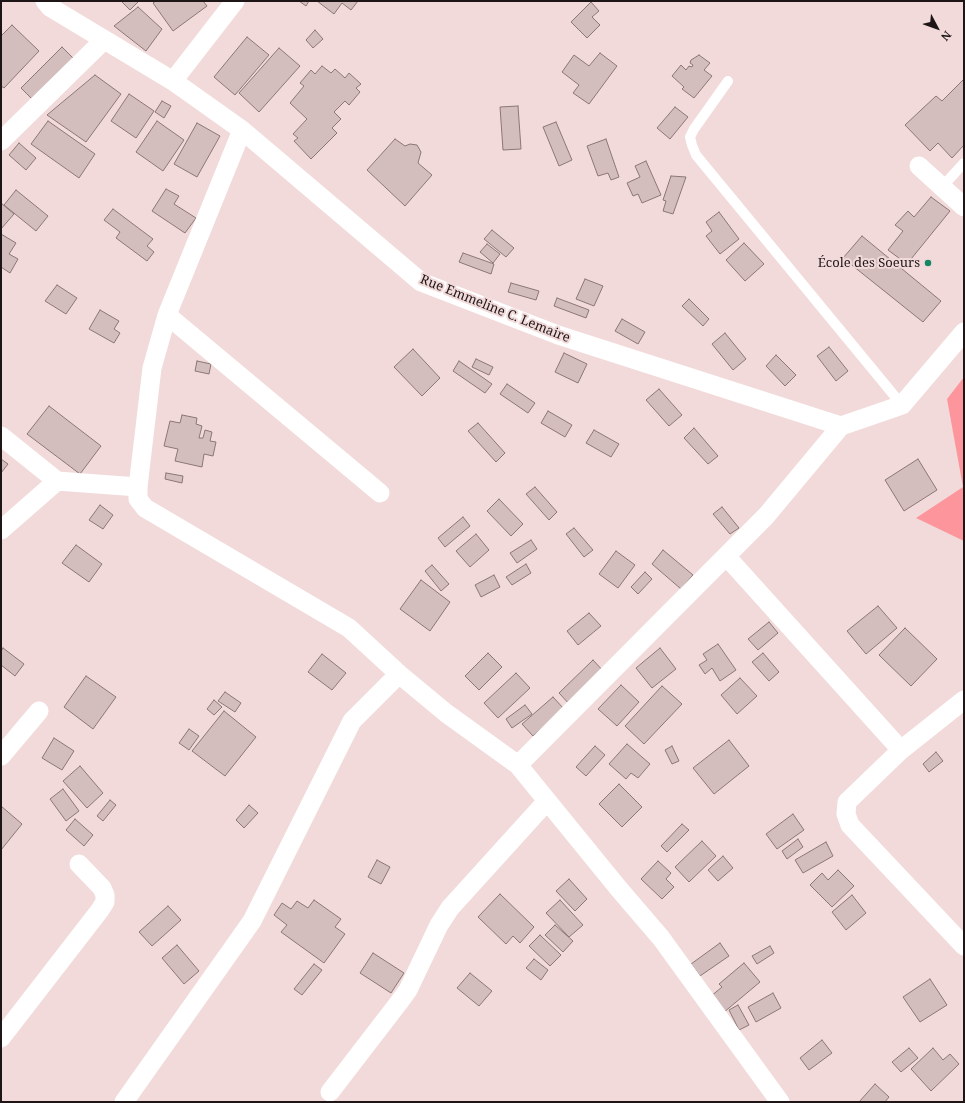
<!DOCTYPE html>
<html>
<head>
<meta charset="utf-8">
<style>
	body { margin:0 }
	#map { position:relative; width:965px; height:1103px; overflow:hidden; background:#f2dada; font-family:"Noto Serif",serif }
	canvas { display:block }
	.frame { position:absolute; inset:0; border:2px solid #1e1516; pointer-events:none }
	.north { position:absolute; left:917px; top:8px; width:40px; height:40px; -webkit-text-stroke:3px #f2dada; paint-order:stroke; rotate:131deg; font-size:11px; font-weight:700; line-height:16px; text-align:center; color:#1e1516 }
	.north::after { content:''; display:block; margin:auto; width:14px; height:18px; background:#1e1516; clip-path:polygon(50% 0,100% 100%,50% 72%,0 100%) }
</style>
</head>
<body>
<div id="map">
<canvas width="965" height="1103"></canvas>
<div class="frame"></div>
<div class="north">N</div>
</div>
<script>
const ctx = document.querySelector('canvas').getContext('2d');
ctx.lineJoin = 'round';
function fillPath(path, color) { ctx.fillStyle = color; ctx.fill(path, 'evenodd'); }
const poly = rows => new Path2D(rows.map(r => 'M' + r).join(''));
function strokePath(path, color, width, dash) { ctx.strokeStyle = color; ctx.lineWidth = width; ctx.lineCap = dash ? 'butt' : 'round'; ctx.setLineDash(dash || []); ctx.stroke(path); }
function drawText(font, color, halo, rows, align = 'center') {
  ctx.font = font + ' "Noto Serif",serif'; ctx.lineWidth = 4; ctx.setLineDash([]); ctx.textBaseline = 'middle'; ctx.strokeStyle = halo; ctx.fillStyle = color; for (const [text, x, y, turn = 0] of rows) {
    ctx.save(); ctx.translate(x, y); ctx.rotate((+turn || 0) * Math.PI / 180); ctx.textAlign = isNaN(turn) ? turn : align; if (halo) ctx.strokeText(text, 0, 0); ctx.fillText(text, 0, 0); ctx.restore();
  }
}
fillPath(poly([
	[964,377,964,541,916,518,963,487,947,399]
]), '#fd969c');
const building = poly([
	[121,1,139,1,130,10,121,1],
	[156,1,203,1,207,6,173,31,153,3,156,1],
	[299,1,309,1,306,6,299,1],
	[317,1,358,1,351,10,342,3,334,14,317,1],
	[591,2,599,11,592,17,600,25,587,38,571,22,591,2],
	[138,7,162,29,146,51,114,26,138,7],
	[12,25,39,51,4,88,1,86,1,36,12,25],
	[315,30,323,39,313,48,306,40,315,30],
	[247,37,269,55,235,95,214,77,247,37],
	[62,47,77,62,36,103,21,88,62,47],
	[279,48,300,66,259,112,239,93,279,48],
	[600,53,617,66,589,104,573,93,579,85,562,72,574,55,589,66,600,53],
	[699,55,710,63,704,70,712,76,694,98,682,89,684,87,672,76,681,65,686,70,689,66,692,67,693,65,690,63,691,60,699,55],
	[322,66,331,73,335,69,345,78,349,73,361,84,356,88,360,92,349,105,345,101,334,112,341,119,332,128,337,133,311,159,294,141,298,138,293,134,307,119,290,103,304,86,300,83,311,70,315,74,322,66],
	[95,75,121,94,86,142,47,115,95,75],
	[964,79,964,145,952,158,938,143,930,151,905,125,936,96,942,101,964,79],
	[129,94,154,111,136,138,111,121,129,94],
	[162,101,171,106,164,118,155,112,162,101],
	[518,106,521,149,503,150,500,107,518,106],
	[675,107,688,117,670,139,657,128,675,107],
	[48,121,95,154,79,178,31,144,48,121],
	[157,121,184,140,163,171,136,152,157,121],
	[556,122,572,160,559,166,543,127,556,122],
	[197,123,220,136,197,177,174,164,197,123],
	[395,139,405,146,410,144,417,145,421,152,418,163,432,175,405,206,367,170,395,139],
	[606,139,619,177,611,180,608,173,598,176,587,146,606,139],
	[19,143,36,158,26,170,9,155,19,143],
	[646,161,661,195,642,203,638,194,633,196,627,183,640,177,635,166,646,161],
	[671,176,686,177,673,214,663,211,666,201,663,200,671,176],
	[166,189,179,196,174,204,196,218,185,233,152,211,166,189],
	[16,190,48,216,36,231,4,205,16,190],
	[931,197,950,211,907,264,888,250,903,231,895,225,908,211,914,217,931,197],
	[1,203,14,214,1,229,1,203],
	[113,209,153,239,147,246,154,252,147,261,116,238,120,232,104,220,113,209],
	[719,212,739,239,720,254,706,236,712,231,706,222,719,212],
	[492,230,514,248,506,257,484,239,492,230],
	[1,234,16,243,9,254,18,259,10,273,1,267,1,234],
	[862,236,941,301,923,322,843,258,862,236],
	[744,243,764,264,745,281,726,260,744,243],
	[487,244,500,254,493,263,480,252,487,244],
	[463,253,494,264,491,274,459,262,463,253],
	[585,279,603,286,594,306,576,299,585,279],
	[511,283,539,291,536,300,508,292,511,283],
	[57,285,77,298,66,314,45,301,57,285],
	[557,298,589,310,586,318,554,306,557,298],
	[689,299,709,319,703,326,682,306,689,299],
	[100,310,119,321,114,329,120,333,114,343,89,329,100,310],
	[622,319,645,332,638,344,615,331,622,319],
	[725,333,746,359,733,370,712,344,725,333],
	[829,347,848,371,836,381,817,356,829,347],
	[413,349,440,378,422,396,394,367,413,349],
	[564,353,587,364,578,383,555,372,564,353],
	[776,355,796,375,785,386,766,366,776,355],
	[476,359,493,367,489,375,472,367,476,359],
	[197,361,211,364,209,374,195,371,197,361],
	[459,361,492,384,485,393,453,371,459,361],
	[507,384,535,403,528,413,500,394,507,384],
	[659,389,682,415,669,426,646,400,659,389],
	[49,406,101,446,80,474,27,434,49,406],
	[548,411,572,425,565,437,541,423,548,411],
	[182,415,197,418,196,424,202,426,199,438,203,438,205,430,212,432,210,441,216,442,213,456,204,454,202,467,175,461,178,449,164,446,170,421,180,423,182,415],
	[478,423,505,453,496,462,468,431,478,423],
	[694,428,718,456,708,464,684,438,694,428],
	[594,430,619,444,611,457,586,443,594,430],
	[1,459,8,464,1,473,1,459],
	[918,459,937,490,904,511,885,480,918,459],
	[166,473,183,476,182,483,165,479,166,473],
	[535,487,557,512,549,520,526,494,535,487],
	[499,499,523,524,511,536,487,511,499,499],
	[100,505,113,515,103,529,89,520,100,505],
	[722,507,739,528,730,534,713,514,722,507],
	[463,517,470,526,445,547,438,538,463,517],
	[574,528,593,550,584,557,566,534,574,528],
	[476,534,489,550,470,567,456,551,476,534],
	[531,540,537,549,517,563,510,553,531,540],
	[76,545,102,564,89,582,62,563,76,545],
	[663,550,693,575,681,589,652,564,663,550],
	[616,551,635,565,618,588,599,574,616,551],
	[526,564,531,573,512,585,506,577,526,564],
	[432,565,449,584,441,591,425,571,432,565],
	[645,572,652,579,638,594,631,587,645,572],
	[494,575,500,587,481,597,475,585,494,575],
	[421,580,450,602,430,631,400,609,421,580],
	[878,606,897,628,866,654,847,631,878,606],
	[589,613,601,626,578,645,567,631,589,613],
	[769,622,778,633,758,650,748,639,769,622],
	[905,628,937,659,911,686,879,655,905,628],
	[718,644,736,670,720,681,712,668,705,674,699,665,707,660,703,654,718,644],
	[3,648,24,664,15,676,1,665,1,651,3,648],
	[660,648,676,669,652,688,636,668,660,648],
	[488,653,502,667,479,690,465,676,488,653],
	[763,653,779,672,769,681,752,662,763,653],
	[322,654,346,673,332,690,308,672,322,654],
	[593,660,605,673,571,706,559,693,593,660],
	[516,673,530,688,498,718,484,703,516,673],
	[86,676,116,697,93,729,64,707,86,676],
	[740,678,757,696,737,714,721,695,740,678],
	[621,685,639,702,617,726,598,709,621,685],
	[662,686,682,704,644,744,625,726,662,686],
	[225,692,241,703,235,712,218,701,225,692],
	[553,697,564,709,533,736,522,724,553,697],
	[214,700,222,707,214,715,207,709,214,700],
	[525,705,532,714,512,728,506,719,525,705],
	[224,711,256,737,225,776,192,751,224,711],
	[189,729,199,736,189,750,179,743,189,729],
	[54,738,74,751,62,770,42,758,54,738],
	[729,740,749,766,714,794,693,768,729,740],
	[627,744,650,764,638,778,631,773,626,779,609,764,627,744],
	[595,746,605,755,586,776,576,767,595,746],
	[672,746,679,761,672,764,665,750,672,746],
	[936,752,943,761,929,772,923,764,936,752],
	[80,766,103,793,87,808,63,781,80,766],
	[619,784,642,807,622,827,599,804,619,784],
	[63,789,79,811,66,821,50,799,63,789],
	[110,800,116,805,103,821,97,816,110,800],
	[249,805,258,813,244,828,236,820,249,805],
	[1,806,22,824,1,850,1,806],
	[793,814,804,830,777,849,766,834,793,814],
	[75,819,93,835,84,846,66,830,75,819],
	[682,824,689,830,667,852,661,846,682,824],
	[798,839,803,847,787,859,782,851,798,839],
	[702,841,716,856,689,882,675,867,702,841],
	[826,842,833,856,803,873,795,860,826,842],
	[723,856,733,868,718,881,708,870,723,856],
	[377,860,390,867,381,884,368,877,377,860],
	[658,861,671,873,666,879,674,887,662,899,641,879,658,861],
	[838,870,854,886,832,907,810,885,822,873,828,880,838,870],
	[569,879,587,899,575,911,556,891,569,879],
	[500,894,534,927,520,943,513,936,506,944,478,917,500,894],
	[852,895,866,913,846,930,832,912,852,895],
	[314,900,341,919,335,927,345,934,324,963,281,932,287,925,274,915,282,903,291,909,297,901,308,908,314,900],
	[560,900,583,925,569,937,546,913,560,900],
	[168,906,181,920,152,946,139,932,168,906],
	[555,925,573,941,563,952,545,935,555,925],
	[540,935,561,955,550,966,529,946,540,935],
	[720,943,729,956,700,976,691,964,720,943],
	[177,945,199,971,184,984,162,958,177,945],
	[770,946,774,953,757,964,752,956,770,946],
	[373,953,404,973,391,993,360,973,373,953],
	[534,959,548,970,541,980,526,968,534,959],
	[744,963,760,982,723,1013,710,997,722,987,719,984,744,963],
	[314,964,322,970,302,995,294,989,314,964],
	[470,973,492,991,479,1006,457,988,470,973],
	[930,979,947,1005,920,1022,903,997,930,979],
	[773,993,781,1008,756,1022,748,1007,773,993],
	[738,1005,749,1025,739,1030,729,1010,738,1005],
	[822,1040,832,1053,809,1070,800,1058,822,1040],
	[909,1048,918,1058,901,1072,892,1062,909,1048],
	[933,1048,943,1060,950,1054,959,1064,931,1091,911,1069,933,1048],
	[875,1084,889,1097,885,1102,859,1102,875,1084]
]);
fillPath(building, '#d4bdbd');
strokePath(building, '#8b7676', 1);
strokePath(poly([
	[728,81,694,129,690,137,692,145,696,155,902,405],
	[942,187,964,163]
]), '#fff', 10);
strokePath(poly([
	[45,1,50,7,173,81,242,130,421,282,558,335,841,426,902,405,964,332],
	[173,81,235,1],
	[242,130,167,315,152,368,138,487,138,499,145,508,349,628,399,674,446,713,518,765,619,889,661,938,780,1102],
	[1,141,104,40],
	[919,166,964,207],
	[167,315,380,493],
	[1,436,57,481],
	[1,530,57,481,138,487],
	[726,556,901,750],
	[964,700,901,750,847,802,846,814,850,825,964,946],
	[1,756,39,711],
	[518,765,766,516,841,426],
	[1,1038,100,910,105,902,105,895,102,888,79,864],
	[330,1092,400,1001,408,990,439,925,450,908,547,801],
	[124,1102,252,921,352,721,399,674]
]), '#fff', 19);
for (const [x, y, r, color] of [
	[928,263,4,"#178664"]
]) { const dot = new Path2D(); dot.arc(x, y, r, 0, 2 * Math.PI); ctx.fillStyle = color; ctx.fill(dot); strokePath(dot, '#f2dada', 1.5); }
drawText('13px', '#1e1516', '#f2dada', [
	["École des Soeurs",920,263]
], 'right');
drawText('13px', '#1e1516', '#f2dada', [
	["Rue Emmeline C. Lemaire",495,309,22]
]);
</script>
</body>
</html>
